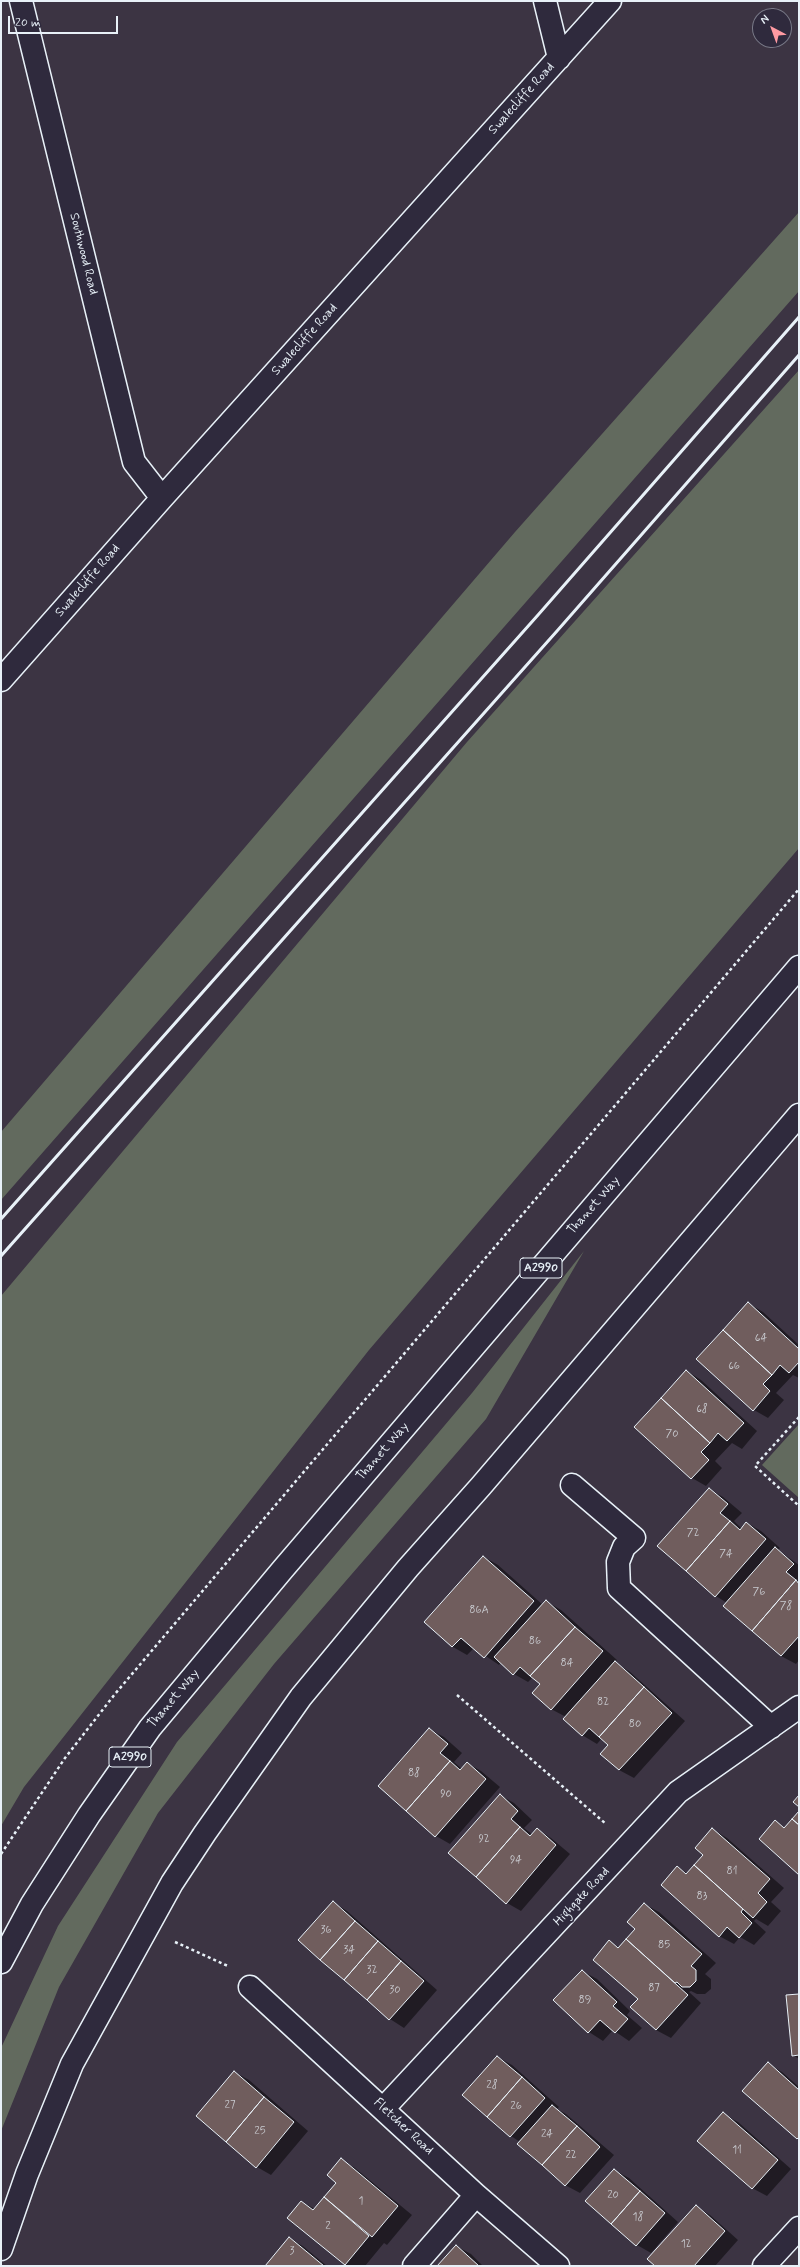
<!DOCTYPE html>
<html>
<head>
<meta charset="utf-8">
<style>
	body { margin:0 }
	#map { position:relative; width:800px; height:2267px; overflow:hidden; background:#3c3443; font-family:Mynerve,sans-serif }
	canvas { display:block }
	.frame { position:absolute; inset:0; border:2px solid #e8f1f8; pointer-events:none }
	.north { position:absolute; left:752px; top:8px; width:40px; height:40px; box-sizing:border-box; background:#2f2a3d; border:1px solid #797a88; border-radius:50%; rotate:319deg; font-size:11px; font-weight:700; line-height:16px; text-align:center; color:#e8f1f8 }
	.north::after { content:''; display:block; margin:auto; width:14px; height:18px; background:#ff9aa2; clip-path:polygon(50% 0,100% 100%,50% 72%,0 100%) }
	.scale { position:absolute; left:8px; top:16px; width:110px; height:18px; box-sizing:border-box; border:2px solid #e8f1f8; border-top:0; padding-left:5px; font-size:12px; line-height:14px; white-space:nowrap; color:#e8f1f8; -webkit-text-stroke:3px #2f2a3d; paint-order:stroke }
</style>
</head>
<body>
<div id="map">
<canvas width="800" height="2267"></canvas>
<div class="frame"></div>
<div class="north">N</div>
<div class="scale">20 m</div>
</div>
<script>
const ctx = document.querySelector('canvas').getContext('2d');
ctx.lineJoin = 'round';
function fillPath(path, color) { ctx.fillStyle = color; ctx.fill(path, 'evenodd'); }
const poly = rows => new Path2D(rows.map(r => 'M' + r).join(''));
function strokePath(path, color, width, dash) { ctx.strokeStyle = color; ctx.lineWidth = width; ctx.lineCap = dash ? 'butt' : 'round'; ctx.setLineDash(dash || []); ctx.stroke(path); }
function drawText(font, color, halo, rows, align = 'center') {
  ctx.font = font + ' Mynerve,sans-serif'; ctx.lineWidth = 3.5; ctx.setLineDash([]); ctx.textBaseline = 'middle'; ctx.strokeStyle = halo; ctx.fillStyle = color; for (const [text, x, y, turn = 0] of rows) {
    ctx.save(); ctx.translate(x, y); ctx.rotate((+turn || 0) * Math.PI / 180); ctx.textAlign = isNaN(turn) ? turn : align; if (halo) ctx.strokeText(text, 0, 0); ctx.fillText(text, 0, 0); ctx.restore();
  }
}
fillPath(poly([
	[799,212,799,291,1,1200,1,1132,515,532],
	[799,370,799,848,369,1350,24,1787,1,1826,1,1296,467,742],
	[584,1251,486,1419,274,1664,158,1813,59,1987,1,2131,1,2048,58,1926,177,1742,472,1393],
	[799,1424,799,1498,762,1465]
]), '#626a5e');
fillPath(poly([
	[748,1303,763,1312,799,1345,799,1378,793,1375,776,1393,784,1400,768,1418,754,1410],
	[687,1371,701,1380,757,1431,742,1449,732,1443,715,1461,722,1468,706,1486,692,1478],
	[709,1489,723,1497,742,1513,734,1521,742,1529,747,1523,761,1531,780,1548,778,1550,799,1565,799,1660,796,1664,781,1656,725,1606,727,1603,716,1596],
	[484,1557,498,1565,543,1605,546,1601,561,1610,617,1660,614,1663,629,1671,685,1721,634,1778,619,1770,602,1753,609,1745,602,1738,597,1744,582,1735,566,1717,551,1709,541,1684,533,1677,528,1682,514,1674,501,1662,499,1665,474,1648,467,1655,453,1647,425,1622],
	[429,1729,444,1737,462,1753,454,1762,462,1769,467,1763,481,1771,500,1787,450,1844,436,1836],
	[500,1795,514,1803,532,1820,524,1828,533,1835,537,1829,551,1838,570,1854,521,1911,507,1903],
	[712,1829,727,1838,784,1888,771,1902,781,1911,768,1926,756,1919,754,1921,766,1932,754,1945,740,1937,734,1944,719,1936,678,1868,687,1873,704,1855],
	[333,1902,347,1911,437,1990,404,2028,390,2019,299,1940],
	[644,1904,659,1912,716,1963,705,1974,711,1979,711,1989,705,1994,697,1994,691,1991,689,1992,701,2003,671,2038,656,2030,632,2007,639,1999,609,1942,620,1948,636,1929],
	[582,1971,597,1979,630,2011,627,2015,642,2028,629,2041,613,2030,603,2041,589,2032,555,2000],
	[799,1995,799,2059,793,2055],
	[497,2057,512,2065,559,2107,557,2109,566,2114,614,2155,580,2193,565,2185,520,2142,511,2136],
	[768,2064,782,2072,799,2087,799,2139],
	[234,2072,249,2080,308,2131,271,2175,257,2167],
	[723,2114,738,2122,791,2169,767,2196,752,2188],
	[341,2160,355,2168,412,2215,387,2245,384,2243,365,2266,345,2265,302,2202,315,2209,337,2183],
	[614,2170,629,2178,678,2222,651,2253,637,2245],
	[696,2207,710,2215,738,2240,715,2266,656,2266],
	[290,2238,304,2247,327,2266,266,2266],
	[456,2246,471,2254,483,2266,438,2266]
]), '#0007');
const building = poly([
	[748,1302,799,1349,799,1362,789,1373,780,1365,772,1375,723,1330,748,1302],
	[723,1330,772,1375,763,1384,770,1391,753,1411,696,1359,723,1330],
	[686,1370,744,1423,727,1441,718,1433,710,1443,661,1398,686,1370],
	[661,1398,710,1443,701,1452,709,1460,691,1479,634,1427,661,1398],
	[709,1488,728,1504,720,1513,730,1521,686,1571,657,1546,709,1488],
	[730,1521,740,1530,746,1522,766,1539,715,1597,686,1571,730,1521],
	[775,1547,794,1564,786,1572,796,1580,752,1631,723,1606,775,1547],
	[483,1556,534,1601,484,1658,461,1638,452,1647,424,1622,483,1556],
	[796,1580,799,1584,799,1636,781,1656,752,1631,796,1580],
	[546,1600,575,1627,530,1676,520,1667,513,1675,494,1657,546,1600],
	[575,1627,603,1651,551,1710,532,1693,540,1684,530,1676,575,1627],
	[615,1661,644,1687,599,1737,589,1728,582,1736,563,1719,615,1661],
	[644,1687,672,1713,619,1770,600,1754,608,1745,599,1737,644,1687],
	[429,1728,448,1744,440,1753,450,1761,406,1811,378,1786,429,1728],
	[450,1761,460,1770,467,1762,486,1779,435,1837,406,1811,450,1761],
	[500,1794,518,1811,511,1819,520,1827,476,1877,448,1853,500,1794],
	[799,1795,799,1807,793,1802,799,1795],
	[799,1811,799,1825,792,1819,799,1811],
	[792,1819,799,1825,799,1875,759,1839,775,1820,784,1828,792,1819],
	[520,1827,530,1836,537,1828,556,1845,506,1904,476,1877,520,1827],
	[712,1828,770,1879,758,1893,767,1902,753,1918,694,1865,703,1855,695,1848,712,1828],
	[694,1865,743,1909,741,1912,752,1923,739,1938,727,1927,719,1937,661,1885,677,1866,686,1874,694,1865],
	[333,1901,355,1921,320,1960,298,1940,333,1901],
	[644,1903,702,1954,691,1966,696,1970,696,1981,690,1987,682,1987,677,1982,675,1983,626,1939,635,1929,627,1922,644,1903],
	[355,1921,378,1941,344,1980,320,1960,355,1921],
	[626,1939,688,1995,656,2030,630,2007,638,1999,593,1960,609,1940,618,1948,626,1939],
	[378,1941,401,1961,367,2000,344,1980,378,1941],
	[401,1961,424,1981,389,2020,367,2000,401,1961],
	[582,1970,617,2002,613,2006,628,2019,615,2033,600,2020,588,2033,553,2000,582,1970],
	[799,1994,799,2055,792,2056,786,1995,799,1994],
	[497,2056,522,2077,487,2117,462,2095,497,2056],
	[768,2062,799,2090,799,2137,797,2139,742,2091,768,2062],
	[234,2071,264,2097,226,2142,196,2116,234,2071],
	[522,2077,545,2098,510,2137,487,2117,522,2077],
	[264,2097,294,2122,256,2168,226,2142,264,2097],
	[552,2105,577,2126,542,2165,517,2144,552,2105],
	[723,2112,778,2160,752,2189,697,2141,723,2112],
	[577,2126,600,2147,565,2186,542,2165,577,2126],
	[341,2158,398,2206,372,2237,324,2197,336,2183,327,2175,341,2158],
	[614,2169,640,2191,611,2224,585,2201,614,2169],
	[640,2191,665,2213,636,2246,611,2224,640,2191],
	[324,2197,369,2236,345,2265,287,2218,301,2201,313,2210,324,2197],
	[696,2205,725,2231,694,2266,655,2266,647,2259,696,2205],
	[289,2237,324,2266,265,2266,289,2237],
	[456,2245,479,2266,437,2266,456,2245]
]);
fillPath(building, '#705d5d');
strokePath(building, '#e8f1f8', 1);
const minor = poly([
	[21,1,134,462,162,498],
	[545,1,559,58],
	[1,680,162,498,610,1],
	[572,1485,634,1538,624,1547,618,1562,619,1588,771,1727],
	[250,1987,476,2195,558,2266],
	[383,2109,678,1792,799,1707],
	[1,2249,27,2174,72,2064,172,1883,205,1833,301,1697,408,1568,481,1486,799,1115],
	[414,2266,476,2195],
	[764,2266,799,2228]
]);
const major = poly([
	[1,1962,32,1904,89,1815,150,1728,283,1569,799,967]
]);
strokePath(minor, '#e8f1f8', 25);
strokePath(major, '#e8f1f8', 25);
strokePath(poly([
	[799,1417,755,1466,799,1506],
	[457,1695,606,1824],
	[1,1854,65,1758,115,1694,799,889],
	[175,1942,228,1966]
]), '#e8f1f8', 2.5, [3, 3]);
strokePath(minor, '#2f2a3d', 22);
strokePath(major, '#2f2a3d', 22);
strokePath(poly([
	[1,1219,538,615,799,317],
	[1,1256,557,631,799,355]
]), '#e8f1f8', 3);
drawText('11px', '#caccd1', null, [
	["64",761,1339],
	["66",734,1367],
	["68",702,1410],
	["70",672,1435],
	["72",693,1534],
	["74",726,1555],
	["76",759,1593],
	["78",786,1607],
	["86A",479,1611],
	["86",535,1642],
	["84",567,1664],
	["82",603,1703],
	["80",635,1725],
	["88",414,1774],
	["90",446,1795],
	["92",484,1840],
	["94",516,1861],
	["81",732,1872],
	["83",702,1897],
	["36",326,1931],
	["85",664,1946],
	["34",349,1951],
	["32",372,1971],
	["87",654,1989],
	["30",395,1991],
	["89",585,2001],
	["28",492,2086],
	["27",230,2106],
	["26",516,2107],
	["25",260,2132],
	["24",547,2135],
	["11",737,2151],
	["22",571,2156],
	["20",613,2196],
	["1",361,2202],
	["18",638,2218],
	["2",328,2227],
	["12",686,2245],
	["3",292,2252]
]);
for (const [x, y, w] of [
	[541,1268,42],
	[130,1757,42]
]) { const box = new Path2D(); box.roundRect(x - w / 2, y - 10, w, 20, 3); ctx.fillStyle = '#2f2a3d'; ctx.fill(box); strokePath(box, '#e8f1f8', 1); }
drawText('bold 12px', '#e8f1f8', null, [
	["A2990",541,1268],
	["A2990",130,1757]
]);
drawText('13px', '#e8f1f8', '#2f2a3d', [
	["Swalecliffe Road",522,99,-48],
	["Southwood Road",83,254,76],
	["Swalecliffe Road",305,340,-48],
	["Swalecliffe Road",88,581,-49],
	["Thanet Way",594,1206,-49],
	["Thanet Way",383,1452,-49],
	["Thanet Way",174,1699,-50],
	["Highgate Road",582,1897,-47],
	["Fletcher Road",403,2127,43]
]);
</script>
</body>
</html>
